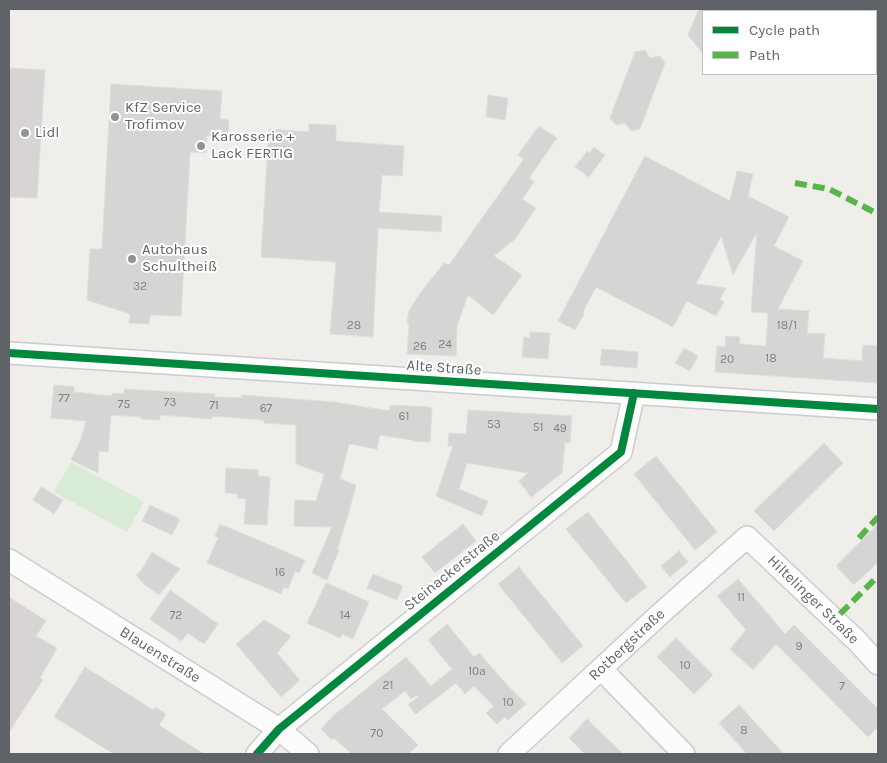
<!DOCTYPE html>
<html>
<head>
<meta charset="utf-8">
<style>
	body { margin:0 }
	#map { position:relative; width:887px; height:763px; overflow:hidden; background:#efeeea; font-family:Karla,sans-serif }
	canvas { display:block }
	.frame { position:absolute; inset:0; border:10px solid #5f6368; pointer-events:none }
	.legend { position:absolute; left:702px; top:10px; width:175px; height:65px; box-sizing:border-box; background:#fff; border:1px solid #bfc1c3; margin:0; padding:6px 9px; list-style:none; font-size:15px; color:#5f6368 }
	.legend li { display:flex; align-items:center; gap:10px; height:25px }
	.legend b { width:25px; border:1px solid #bfc1c3 }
</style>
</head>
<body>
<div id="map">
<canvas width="887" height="763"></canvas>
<div class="frame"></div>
<ul class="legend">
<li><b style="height:6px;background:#00873e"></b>Cycle path</li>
<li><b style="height:6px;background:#58b549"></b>Path</li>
</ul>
</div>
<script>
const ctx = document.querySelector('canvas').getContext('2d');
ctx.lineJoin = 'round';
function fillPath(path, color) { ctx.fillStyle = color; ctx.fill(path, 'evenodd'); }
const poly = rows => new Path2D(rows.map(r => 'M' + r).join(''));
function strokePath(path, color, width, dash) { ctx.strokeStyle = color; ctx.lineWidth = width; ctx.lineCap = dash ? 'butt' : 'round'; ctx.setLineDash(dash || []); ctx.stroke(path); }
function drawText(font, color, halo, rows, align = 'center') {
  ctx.font = font + ' Karla,sans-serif'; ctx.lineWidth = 4; ctx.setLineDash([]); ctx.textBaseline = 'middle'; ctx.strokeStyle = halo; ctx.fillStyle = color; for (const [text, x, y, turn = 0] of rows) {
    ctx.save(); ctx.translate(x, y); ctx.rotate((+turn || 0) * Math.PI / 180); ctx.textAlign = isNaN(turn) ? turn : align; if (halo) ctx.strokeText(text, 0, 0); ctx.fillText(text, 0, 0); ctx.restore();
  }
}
fillPath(poly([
	[71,462,144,502,127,532,54,492]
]), '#d8ebd6');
const building = poly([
	[699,9,703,9,703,54,688,35,699,9],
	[645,50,650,58,660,56,665,63,640,129,631,131,625,123,616,125,610,118,635,52,645,50],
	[9,68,45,70,37,198,9,197,9,68],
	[111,84,222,91,220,119,229,120,228,136,207,136,206,153,190,152,181,316,150,315,149,324,129,323,130,314,87,300,90,249,102,249,111,84],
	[488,95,508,98,505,120,486,117,488,95],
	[309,124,336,125,336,141,404,146,402,176,382,175,379,212,442,216,441,232,378,228,373,337,330,334,336,262,261,257,269,129,309,132,309,124],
	[539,126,557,138,529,178,534,182,522,199,536,208,515,239,494,256,522,275,493,315,468,295,457,326,456,356,407,354,409,323,407,323,409,311,418,296,444,263,449,265,524,159,518,155,539,126],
	[594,147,605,155,589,177,575,167,587,151,590,153,594,147],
	[645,156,730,201,737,171,753,174,748,196,789,217,774,246,803,261,778,309,809,311,807,333,825,334,823,358,862,361,863,345,878,346,878,383,715,372,717,346,725,347,726,336,740,337,739,344,766,346,768,313,751,312,757,232,733,275,721,236,696,284,726,288,720,299,724,302,716,316,687,301,673,327,596,287,583,312,584,314,575,330,558,321,645,156],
	[530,332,550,333,548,359,522,357,524,337,530,338,530,332],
	[684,348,698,356,690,371,675,363,684,348],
	[602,349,638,352,637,368,600,365,602,349],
	[54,385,74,387,74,392,112,396,112,393,124,394,124,389,215,394,215,397,242,398,242,395,334,402,390,411,390,405,428,407,432,408,430,442,412,441,412,440,380,435,377,449,349,444,340,479,356,485,349,512,337,550,339,550,327,580,312,573,332,527,294,526,295,500,316,501,324,474,296,464,296,425,264,423,264,420,212,416,212,419,160,415,160,420,141,419,141,417,111,415,108,452,99,451,98,473,71,460,81,439,86,421,51,418,54,385],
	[468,410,572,416,570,443,565,443,562,473,531,497,519,481,528,473,467,463,459,489,488,501,482,516,436,496,453,446,448,446,449,433,466,434,468,410],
	[824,443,843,463,774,531,754,511,824,443],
	[656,456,717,532,695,550,634,474,656,456],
	[226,468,259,470,258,476,270,477,267,525,244,524,246,499,237,498,237,494,225,493,226,468],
	[41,487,63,500,54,514,33,500,41,487],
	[150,505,180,519,172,535,142,521,150,505],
	[588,512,647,587,626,603,566,529,588,512],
	[220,524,305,560,299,573,295,571,288,589,284,587,281,594,207,563,218,538,215,536,220,524],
	[463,524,476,541,435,573,422,557,463,524],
	[878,524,878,562,854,585,836,566,878,524],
	[679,551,688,562,670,577,661,566,679,551],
	[152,552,180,569,159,595,145,585,136,575,141,571,152,552],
	[519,567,583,646,562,663,498,584,519,567],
	[373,574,403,586,397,600,367,588,373,574],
	[738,579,785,634,794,625,878,709,878,727,868,737,776,644,753,670,730,649,746,630,717,596,738,579],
	[326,583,369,602,353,639,342,634,340,638,307,623,326,583],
	[170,590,218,624,204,644,188,633,181,641,150,619,170,590],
	[9,597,46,621,36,636,57,648,40,678,43,680,9,732,9,597],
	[264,620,291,636,277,653,300,680,281,697,236,644,264,620],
	[447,624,474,657,479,653,508,686,526,704,508,720,505,717,497,724,486,713,494,706,474,686,465,694,456,683,416,714,408,705,418,697,417,695,411,699,405,691,382,709,418,745,408,754,352,754,334,738,332,740,321,729,334,715,406,657,431,686,452,669,428,640,447,624],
	[676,638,713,675,694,694,657,657,676,638],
	[85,667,153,710,155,707,166,714,159,725,204,754,114,754,54,717,85,667],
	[739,705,770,739,784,754,747,754,719,723,739,705],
	[587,719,623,754,585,754,569,738,587,719]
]);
fillPath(building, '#d6d5d3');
strokePath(building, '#deddd9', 1);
const minor = poly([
	[9,353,878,409],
	[9,560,279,729,308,754],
	[601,669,684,754],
	[257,754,279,729,621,452,634,393],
	[509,754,659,615,747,537,857,641,878,664]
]);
strokePath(minor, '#cbcccc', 24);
strokePath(minor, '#fdfcfc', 21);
strokePath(poly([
	[795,183,829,189,878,214],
	[859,538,878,517],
	[840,614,878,576]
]), '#58b549', 6, [12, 6]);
strokePath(poly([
	[9,353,878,409],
	[257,754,279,729,621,452,634,393]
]), '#00873e', 8);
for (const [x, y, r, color] of [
	[115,117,5,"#919496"],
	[25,133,5,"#919496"],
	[201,146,5,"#919496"],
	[132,259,5,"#919496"]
]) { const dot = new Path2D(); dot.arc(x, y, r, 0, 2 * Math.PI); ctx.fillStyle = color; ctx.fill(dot); strokePath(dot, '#fff', 2); }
drawText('12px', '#7e8184', null, [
	["32",140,287],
	["28",354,326],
	["18/1",787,326],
	["24",445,345],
	["26",420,347],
	["18",771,359],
	["20",727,360],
	["77",64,399],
	["73",170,403],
	["75",124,405],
	["71",214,406],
	["67",266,409],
	["61",404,417],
	["53",494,425],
	["51",538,428],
	["49",560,429],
	["16",280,573],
	["11",741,598],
	["72",176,616],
	["14",345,616],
	["9",799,647],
	["10",685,666],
	["10a",477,672],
	["21",388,686],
	["7",842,687],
	["10",508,703],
	["8",744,731],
	["70",377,734]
]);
drawText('15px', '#5f6368', '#fff', [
	["KfZ Service",125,108],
	["Trofimov",125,125],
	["Lidl",35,133],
	["Karosserie +",211,137],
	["Lack FERTIG",211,154],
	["Autohaus",142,250],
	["Schultheiß",142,267]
], 'left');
drawText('15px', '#5f6368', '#fff', [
	["Alte Straße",444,368,4],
	["Steinackerstraße",452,571,-39],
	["Hiltelinger Straße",813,600,44],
	["Rotbergstraße",627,645,-43],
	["Blauenstraße",160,655,32]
]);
</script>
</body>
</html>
